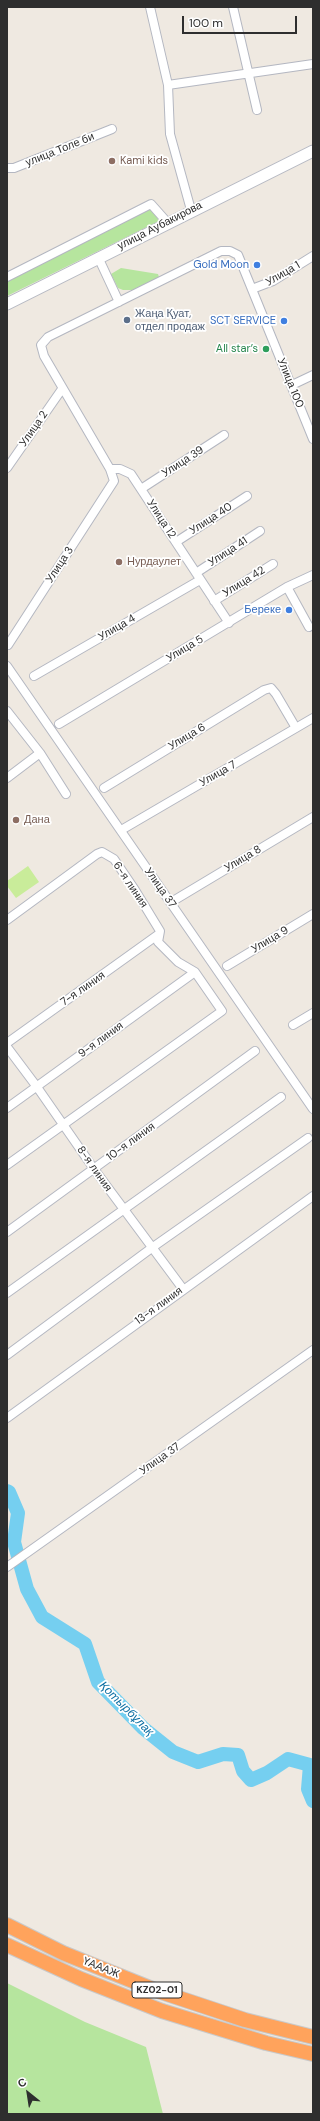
<!DOCTYPE html>
<html>
<head>
<meta charset="utf-8">
<style>
	body { margin:0 }
	#map { position:relative; width:320px; height:2121px; overflow:hidden; background:#efe9e1; font-family:"DM Sans",sans-serif }
	canvas { display:block }
	.frame { position:absolute; inset:0; border:8px solid #2e2e2e; pointer-events:none }
	.north { position:absolute; left:8px; top:2073px; width:40px; height:40px; -webkit-text-stroke:3px #fff; paint-order:stroke; rotate:330deg; font-size:11px; font-weight:700; line-height:16px; text-align:center; color:#2e2e2e }
	.north::after { content:''; display:block; margin:auto; width:14px; height:18px; background:#2e2e2e; clip-path:polygon(50% 0,100% 100%,50% 72%,0 100%) }
	.scale { position:absolute; left:182px; top:16px; width:115px; height:18px; box-sizing:border-box; border:2px solid #2e2e2e; border-top:0; padding-left:5px; font-size:12px; line-height:14px; white-space:nowrap; color:#2e2e2e; -webkit-text-stroke:3px #fff; paint-order:stroke }
</style>
</head>
<body>
<div id="map">
<canvas width="320" height="2121"></canvas>
<div class="frame"></div>
<div class="north">С</div>
<div class="scale">100 m</div>
</div>
<script>
const ctx = document.querySelector('canvas').getContext('2d');
ctx.lineJoin = 'round';
function fillPath(path, color) { ctx.fillStyle = color; ctx.fill(path, 'evenodd'); }
const poly = rows => new Path2D(rows.map(r => 'M' + r).join(''));
function strokePath(path, color, width, dash) { ctx.strokeStyle = color; ctx.lineWidth = width; ctx.lineCap = dash ? 'butt' : 'round'; ctx.setLineDash(dash || []); ctx.stroke(path); }
function drawText(font, color, halo, rows, align = 'center') {
  ctx.font = font + ' "DM Sans",sans-serif'; ctx.lineWidth = 3.5; ctx.setLineDash([]); ctx.textBaseline = 'middle'; ctx.strokeStyle = halo; ctx.fillStyle = color; for (const [text, x, y, turn = 0] of rows) {
    ctx.save(); ctx.translate(x, y); ctx.rotate((+turn || 0) * Math.PI / 180); ctx.textAlign = isNaN(turn) ? turn : align; if (halo) ctx.strokeText(text, 0, 0); ctx.fillText(text, 0, 0); ctx.restore();
  }
}
fillPath(poly([
	[151,208,159,221,7,296,7,279],
	[121,268,158,274,159,277,135,290,123,290,118,288,111,274],
	[7,1983,85,2022,146,2047,163,2114,7,2114]
]), '#b6e59e');
fillPath(poly([
	[28,866,39,882,16,898,7,886,7,881]
]), '#c9ec9a');
strokePath(poly([
	[7,1491,9,1492,18,1513,14,1542,27,1589,42,1617,85,1644,98,1682,143,1728,173,1752,198,1762,223,1754,238,1755,243,1771,251,1780,267,1773,288,1759,310,1765,308,1789,313,1801]
]), '#75cff0', 14);
const minor = poly([
	[150,7,168,85,313,64],
	[233,7,257,110],
	[168,85,170,134,191,210],
	[7,168,14,168,112,129],
	[98,257,119,302],
	[7,277,151,204,167,222],
	[252,289,273,281,313,256],
	[292,385,313,375],
	[7,468,62,389],
	[110,469,120,469,131,474,229,623],
	[141,489,224,435],
	[176,542,247,496],
	[196,573,260,531],
	[287,587,309,627],
	[214,601,273,564],
	[8,645,114,481,110,469,44,356,41,345,48,337,221,251,230,251,238,255,313,439],
	[7,666,313,1109],
	[34,676,200,580],
	[7,711,40,753,66,794],
	[59,724,287,587,313,575],
	[7,778,40,753],
	[104,788,264,690,271,688,276,694,296,728],
	[123,829,313,718],
	[173,901,313,817],
	[7,920,97,854,102,852,114,859,135,890,160,931,158,942,178,962,195,972,222,1011,7,1165],
	[227,966,313,914],
	[293,1025,313,1013],
	[7,1043,159,934],
	[7,1047,37,1087,94,1169,183,1289],
	[7,1108,195,972],
	[7,1232,255,1051],
	[7,1293,281,1097],
	[7,1355,153,1247,308,1138],
	[7,1418,313,1196],
	[7,1567,313,1350]
]);
const secondary = poly([
	[7,304,313,151]
]);
const motorway = poly([
	[7,1925,63,1953,155,1990,245,2020,313,2037],
	[7,1945,81,1979,162,2011,266,2043,313,2054]
]);
strokePath(minor, '#b4b7c1', 10);
strokePath(secondary, '#b4b7c1', 13);
strokePath(motorway, '#c9c9c9', 16);
strokePath(minor, '#fff', 8);
strokePath(secondary, '#fff', 11);
strokePath(motorway, '#ffa35c', 14);
for (const [x, y, r, color] of [
	[112,161,4,"#8d6e63"],
	[257,265,4,"#3f7fe0"],
	[127,320,4,"#5c6f8a"],
	[284,321,4,"#3f7fe0"],
	[266,349,4,"#2e9e5b"],
	[119,562,4,"#8d6e63"],
	[289,610,4,"#3f7fe0"],
	[16,820,4,"#8d6e63"]
]) { const dot = new Path2D(); dot.arc(x, y, r, 0, 2 * Math.PI); ctx.fillStyle = color; ctx.fill(dot); strokePath(dot, '#fff', 1.5); }
for (const [x, y, w] of [
	[157,1990,50]
]) { const box = new Path2D(); box.roundRect(x - w / 2, y - 8, w, 16, 3); ctx.fillStyle = '#fff'; ctx.fill(box); strokePath(box, '#2e2e2e', 1); }
drawText('bold 10px', '#2e2e2e', null, [
	["KZ02-01",157,1990]
]);
drawText('11px', '#2e2e2e', '#fff', [
	["улица Толе би",60,150,-22],
	["улица Аубакирова",160,226,-27],
	["Улица 1",283,274,-30],
	["Улица 100",290,383,68],
	["Улица 2",34,429,-55],
	["Улица 39",183,462,-33],
	["Улица 12",161,519,57],
	["Улица 40",211,519,-33],
	["Улица 41",228,552,-33],
	["Улица 3",60,565,-57],
	["Улица 42",244,582,-32],
	["Улица 4",117,628,-30],
	["Улица 5",185,649,-31],
	["Улица 6",187,737,-31],
	["Улица 7",218,774,-30],
	["Улица 8",243,859,-31],
	["6-я линия",130,885,56],
	["Улица 37",160,888,55],
	["Улица 9",270,940,-31],
	["7-я линия",83,989,-35],
	["9-я линия",101,1040,-36],
	["10-я линия",131,1142,-36],
	["8-я линия",94,1169,55],
	["13-я линия",159,1306,-36],
	["Улица 37",160,1459,-35],
	["ҮАААЖ",101,1968,22]
]);
drawText('11px', '#785e54', '#fff', [
	["Kami kids",120,161],
	["Нурдаулет",127,562],
	["Дана",24,820]
], 'left');
drawText('11px', '#366cbe', '#fff', [
	["Gold Moon",249,265],
	["SCT SERVICE",276,321],
	["Береке",281,610]
], 'right');
drawText('11px', '#4e5e75', '#fff', [
	["Жаңа Қуат,",135,314],
	["отдел продаж",135,327]
], 'left');
drawText('11px', '#27864d', '#fff', [
	["All star’s",258,349]
], 'right');
drawText('italic 12px', '#0d6fa3', '#fff', [
	["Қотырбұлақ",126,1709,45]
]);
</script>
</body>
</html>
